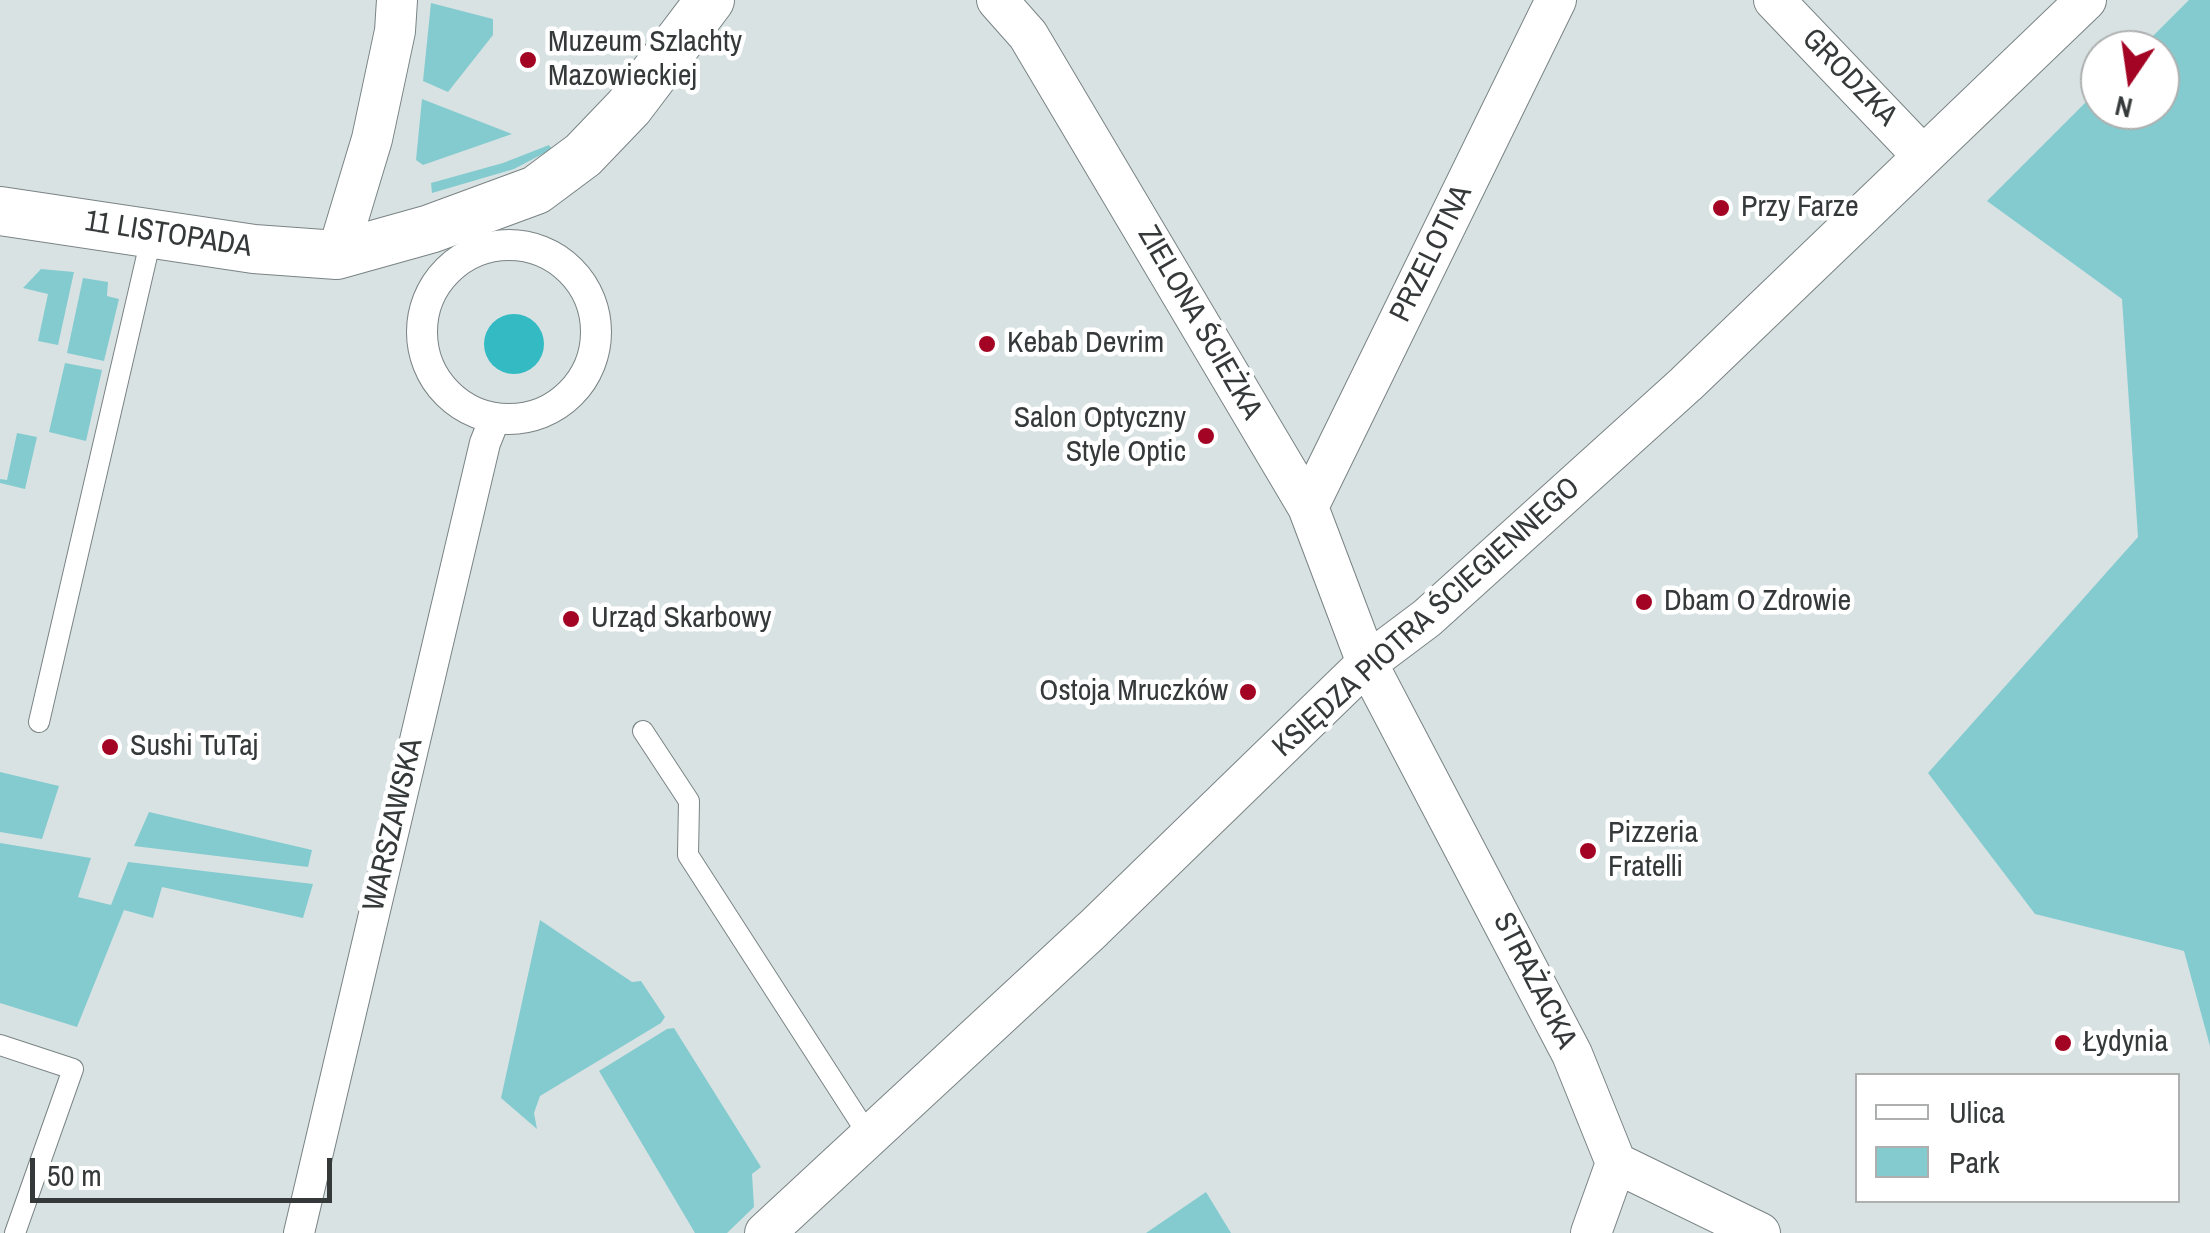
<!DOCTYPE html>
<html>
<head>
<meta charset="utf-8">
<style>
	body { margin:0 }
	#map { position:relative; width:2210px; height:1233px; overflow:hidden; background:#d8e2e3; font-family:"Archivo Narrow",sans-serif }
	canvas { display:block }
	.legend { position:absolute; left:1855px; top:1073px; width:325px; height:130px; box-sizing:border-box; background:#fff; border:2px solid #aeb0b0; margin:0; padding:12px 18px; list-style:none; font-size:30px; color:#353939 }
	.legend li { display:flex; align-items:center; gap:20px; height:50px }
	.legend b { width:50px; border:2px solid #aeb0b0 }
	.north { position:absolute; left:2080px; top:30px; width:100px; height:100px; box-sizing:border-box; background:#fff; border:2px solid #aeb0b0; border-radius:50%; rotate:193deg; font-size:28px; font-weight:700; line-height:40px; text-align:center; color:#353939 }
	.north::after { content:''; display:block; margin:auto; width:35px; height:45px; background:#a30424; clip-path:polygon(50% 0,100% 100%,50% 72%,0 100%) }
	.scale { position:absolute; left:30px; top:1158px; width:302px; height:45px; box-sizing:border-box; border:5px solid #353939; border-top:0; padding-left:12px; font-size:30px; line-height:35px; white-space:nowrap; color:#353939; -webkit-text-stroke:8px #fff; paint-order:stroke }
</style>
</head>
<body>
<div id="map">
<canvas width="2210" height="1233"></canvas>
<ul class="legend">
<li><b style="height:12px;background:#fff"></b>Ulica</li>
<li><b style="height:28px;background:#84cbd0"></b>Park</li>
</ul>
<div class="north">N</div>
<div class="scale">50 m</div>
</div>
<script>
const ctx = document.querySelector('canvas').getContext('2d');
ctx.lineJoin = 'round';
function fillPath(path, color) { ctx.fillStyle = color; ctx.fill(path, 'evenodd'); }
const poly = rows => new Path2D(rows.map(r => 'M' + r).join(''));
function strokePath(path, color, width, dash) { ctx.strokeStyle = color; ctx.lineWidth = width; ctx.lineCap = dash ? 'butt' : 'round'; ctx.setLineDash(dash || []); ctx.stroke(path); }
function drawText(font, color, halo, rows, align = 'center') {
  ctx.font = font + ' "Archivo Narrow",sans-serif'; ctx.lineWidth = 9; ctx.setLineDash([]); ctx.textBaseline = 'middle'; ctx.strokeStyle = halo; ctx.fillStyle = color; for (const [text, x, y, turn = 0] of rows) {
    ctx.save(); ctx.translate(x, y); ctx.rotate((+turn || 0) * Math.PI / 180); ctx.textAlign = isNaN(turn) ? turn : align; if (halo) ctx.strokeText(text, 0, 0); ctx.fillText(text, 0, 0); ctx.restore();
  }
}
fillPath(poly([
	[2189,0,2210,0,2210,1046,2184,951,2035,914,1928,773,2138,537,2122,299,1987,201,2100,88,2100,110,2160,110,2160,50,2139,50],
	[431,3,493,19,493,35,448,92,423,81],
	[422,99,512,134,423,165,416,160],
	[549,145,552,149,514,169,432,193,431,183,503,163],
	[41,269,74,272,58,345,38,341,48,294,23,288],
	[83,278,108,282,107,296,119,299,104,361,67,353],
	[65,363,102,370,86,441,49,432],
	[17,433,37,437,25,489,0,483,0,479,7,480],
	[0,772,59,786,42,839,0,832],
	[149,812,312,850,308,867,134,846],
	[0,843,91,858,78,897,111,905,128,862,313,884,303,918,162,887,153,918,124,910,77,1027,0,1003],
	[540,920,632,982,641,981,665,1017,661,1023,540,1096,534,1113,537,1129,501,1098],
	[674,1028,761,1167,752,1174,754,1207,727,1233,695,1233,599,1071,667,1029],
	[1206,1192,1231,1233,1146,1233]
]), '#84cbd0');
fillPath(poly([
	'484 344a30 30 0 1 1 60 0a30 30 0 1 1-60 0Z'
]), '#34bac3');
const service = poly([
	[39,722,152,234],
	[643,731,689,801,688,855,869,1136],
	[0,1045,73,1069,15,1233]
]);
const pedestrian = poly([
	'422 332a87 87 0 1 1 174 0a87 87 0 1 1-174 0Z',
	[299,1233,485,443,495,418]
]);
const minor = poly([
	[997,0,1028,35,1308,507,1367,663,1572,1054,1616,1163,1760,1233],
	[1774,0,1923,156],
	[337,255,372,139,395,31,397,0],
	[1308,507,1556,0],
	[765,1233,1093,929,1367,663,1427,618,1686,384,2086,0],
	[1591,1233,1616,1163]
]);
const tertiary = poly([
	[0,211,254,249,337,255,430,229,536,190,583,155,629,107,710,0]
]);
strokePath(service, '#7a8384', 22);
strokePath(pedestrian, '#7a8384', 32);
strokePath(minor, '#7a8384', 42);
strokePath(tertiary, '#7a8384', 50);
strokePath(service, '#fff', 20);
strokePath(pedestrian, '#fff', 30);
strokePath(minor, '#fff', 40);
strokePath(tertiary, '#fff', 48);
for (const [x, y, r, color] of [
	[528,60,10,"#a30424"],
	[1721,208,10,"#a30424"],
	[987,344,10,"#a30424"],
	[1206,436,10,"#a30424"],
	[1644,602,10,"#a30424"],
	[571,619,10,"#a30424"],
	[1248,692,10,"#a30424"],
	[110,747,10,"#a30424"],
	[1588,851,10,"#a30424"],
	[2063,1043,10,"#a30424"]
]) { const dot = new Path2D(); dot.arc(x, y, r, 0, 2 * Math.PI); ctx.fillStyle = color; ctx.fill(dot); strokePath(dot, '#fff', 4); }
drawText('30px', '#353939', '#fff', [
	["Muzeum Szlachty",548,43],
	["Mazowieckiej",548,77],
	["Przy Farze",1741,208],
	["Kebab Devrim",1007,344],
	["Salon Optyczny",1186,419,"right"],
	["Style Optic",1186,453,"right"],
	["Dbam O Zdrowie",1664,602],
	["Urząd Skarbowy",591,619],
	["Ostoja Mruczków",1228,692,"right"],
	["Sushi TuTaj",130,747],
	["Pizzeria",1608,834],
	["Fratelli",1608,868],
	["Łydynia",2083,1043]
], 'left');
drawText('30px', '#353939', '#fff', [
	["GRODZKA",1849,78,46],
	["11 LISTOPADA",168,235,9],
	["PRZELOTNA",1432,254,-64],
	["ZIELONA ŚCIEŻKA",1199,323,60],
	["KSIĘDZA PIOTRA ŚCIEGIENNEGO",1427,618,-42],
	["WARSZAWSKA",394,825,-77],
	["STRAŻACKA",1534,981,63]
]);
</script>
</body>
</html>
